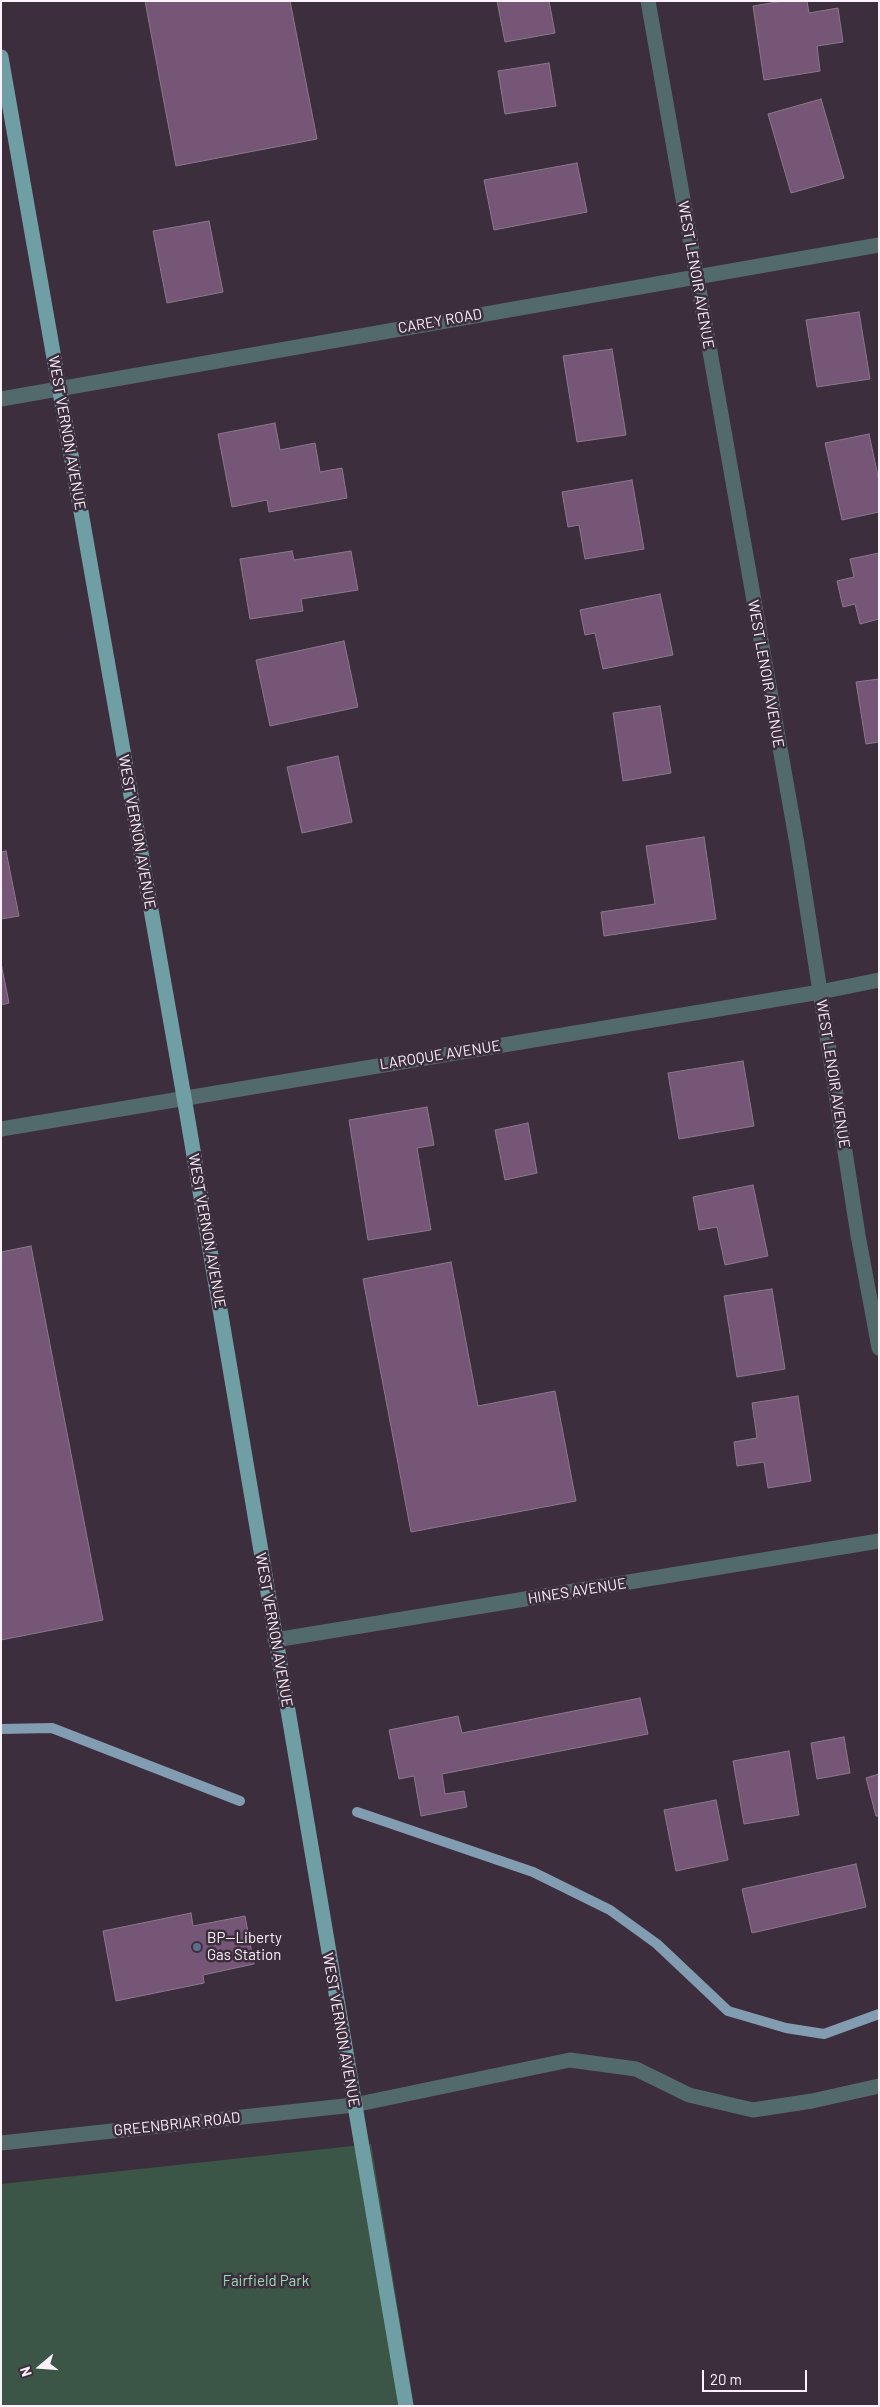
<!DOCTYPE html>
<html>
<head>
<meta charset="utf-8">
<style>
	body { margin:0 }
	#map { position:relative; width:880px; height:2407px; overflow:hidden; background:#3d2e3d; font-family:Barlow,sans-serif }
	canvas { display:block }
	.frame { position:absolute; inset:0; border:2px solid #fbf1fb; pointer-events:none }
	.north { position:absolute; left:15px; top:2342px; width:50px; height:50px; -webkit-text-stroke:4px #3d2e3d; paint-order:stroke; rotate:252deg; font-size:14px; font-weight:700; line-height:20px; text-align:center; color:#fbf1fb }
	.north::after { content:''; display:block; margin:auto; width:18px; height:22px; background:#fbf1fb; clip-path:polygon(50% 0,100% 100%,50% 72%,0 100%) }
	.scale { position:absolute; left:702px; top:2370px; width:105px; height:22px; box-sizing:border-box; border:2px solid #fbf1fb; border-top:0; padding-left:6px; font-size:15px; line-height:18px; white-space:nowrap; color:#fbf1fb; -webkit-text-stroke:4px #3d2e3d; paint-order:stroke }
</style>
</head>
<body>
<div id="map">
<canvas width="880" height="2407"></canvas>
<div class="frame"></div>
<div class="north">N</div>
<div class="scale">20 m</div>
</div>
<script>
const ctx = document.querySelector('canvas').getContext('2d');
ctx.lineJoin = 'round';
function fillPath(path, color) { ctx.fillStyle = color; ctx.fill(path, 'evenodd'); }
const poly = rows => new Path2D(rows.map(r => 'M' + r).join(''));
function strokePath(path, color, width, dash) { ctx.strokeStyle = color; ctx.lineWidth = width; ctx.lineCap = dash ? 'butt' : 'round'; ctx.setLineDash(dash || []); ctx.stroke(path); }
function drawText(font, color, halo, rows, align = 'center') {
  ctx.font = font + ' Barlow,sans-serif'; ctx.lineWidth = 5; ctx.setLineDash([]); ctx.textBaseline = 'middle'; ctx.strokeStyle = halo; ctx.fillStyle = color; for (const [text, x, y, turn = 0] of rows) {
    ctx.save(); ctx.translate(x, y); ctx.rotate((+turn || 0) * Math.PI / 180); ctx.textAlign = isNaN(turn) ? turn : align; if (halo) ctx.strokeText(text, 0, 0); ctx.fillText(text, 0, 0); ctx.restore();
  }
}
fillPath(poly([
	[371,2144,414,2406,1,2406,1,2184]
]), '#3b5546');
strokePath(poly([
	[1,1729,52,1728,240,1801],
	[357,1812,533,1872,610,1910,657,1944,728,2011,786,2028,824,2034,879,2014]
]), '#829cb2', 10);
const building = poly([
	[145,1,290,1,317,139,176,166,145,1],
	[497,1,549,1,555,33,505,42,497,1],
	[783,1,807,1,809,13,838,8,843,42,817,46,820,71,764,80,753,6,783,1],
	[549,63,556,106,505,114,498,71,549,63],
	[821,99,844,178,791,193,768,114,821,99],
	[577,163,587,212,494,230,484,180,577,163],
	[209,221,223,292,167,303,153,231,209,221],
	[859,312,870,379,817,387,806,320,859,312],
	[612,349,626,435,577,442,563,356,612,349],
	[275,423,280,450,315,443,320,472,342,468,347,498,269,512,267,500,232,507,218,434,275,423],
	[869,434,879,481,879,512,842,520,825,443,869,434],
	[632,480,644,549,585,559,579,525,568,527,562,492,632,480],
	[292,551,294,560,351,551,358,590,301,599,303,611,250,619,240,559,292,551],
	[879,553,879,619,860,624,855,604,843,607,837,581,854,577,850,559,879,553],
	[660,594,673,655,603,669,595,633,585,635,580,610,660,594],
	[344,641,358,707,270,726,256,660,344,641],
	[879,679,879,742,866,744,856,682,879,679],
	[660,706,671,773,623,781,613,713,660,706],
	[338,756,352,822,302,833,287,767,338,756],
	[704,837,716,919,604,936,601,912,655,904,646,846,704,837],
	[6,851,19,916,1,919,1,852,6,851],
	[1,963,9,1003,1,1005,1,963],
	[743,1061,754,1126,679,1139,668,1073,743,1061],
	[427,1107,434,1145,417,1148,431,1230,368,1240,349,1120,427,1107],
	[528,1123,537,1173,505,1180,495,1130,528,1123],
	[753,1185,768,1256,725,1265,717,1227,699,1230,693,1197,753,1185],
	[31,1246,103,1620,1,1640,1,1252,31,1246],
	[451,1262,478,1406,555,1391,576,1501,411,1532,363,1279,451,1262],
	[772,1289,785,1369,737,1377,724,1296,772,1289],
	[798,1396,811,1481,768,1488,764,1462,737,1466,734,1442,757,1438,752,1403,798,1396],
	[640,1698,648,1734,442,1774,445,1794,464,1791,467,1807,421,1816,414,1776,399,1779,389,1730,458,1716,462,1733,640,1698],
	[844,1737,850,1773,817,1779,811,1743,844,1737],
	[789,1751,799,1815,744,1824,733,1761,789,1751],
	[879,1774,879,1816,876,1816,866,1778,879,1774],
	[716,1800,728,1860,676,1871,664,1810,716,1800],
	[856,1864,866,1907,752,1933,742,1889,856,1864],
	[191,1913,193,1926,245,1916,254,1964,203,1975,204,1983,116,2001,103,1931,191,1913]
]);
fillPath(building, '#755676');
strokePath(building, '#8a798a', 1);
strokePath(poly([
	[648,1,797,844,858,1235,879,1348],
	[1,399,879,245],
	[1,1129,820,992,879,980],
	[275,1640,879,1541],
	[1,2143,354,2105,570,2060,636,2069,689,2095,753,2110,812,2101,879,2086]
]), '#536a6d', 15);
strokePath(poly([
	[1,57,184,1097,406,2406]
]), '#6f9fa5', 15);
for (const [x, y, r, color] of [
	[197,1947,5,"#5c6f8a"]
]) { const dot = new Path2D(); dot.arc(x, y, r, 0, 2 * Math.PI); ctx.fillStyle = color; ctx.fill(dot); strokePath(dot, '#3d2e3d', 2); }
drawText('15px', '#fbf1fb', '#3d2e3d', [
	["WEST LENOIR AVENUE",696,275,80],
	["CAREY ROAD",440,321,-10],
	["WEST VERNON AVENUE",67,433,80],
	["WEST LENOIR AVENUE",766,674,80],
	["WEST VERNON AVENUE",137,832,80],
	["LAROQUE AVENUE",440,1055,-9],
	["WEST LENOIR AVENUE",833,1074,81],
	["WEST VERNON AVENUE",207,1231,80],
	["HINES AVENUE",577,1591,-9],
	["WEST VERNON AVENUE",274,1630,80],
	["WEST VERNON AVENUE",341,2030,80],
	["GREENBRIAR ROAD",177,2124,-6]
]);
drawText('15px', '#fbf1fb', '#3d2e3d', [
	["BP—Liberty",207,1938],
	["Gas Station",207,1955]
], 'left');
drawText('15px', '#99dfb6', '#3d2e3d', [
	["Fairfield Park",266,2281]
]);
</script>
</body>
</html>
